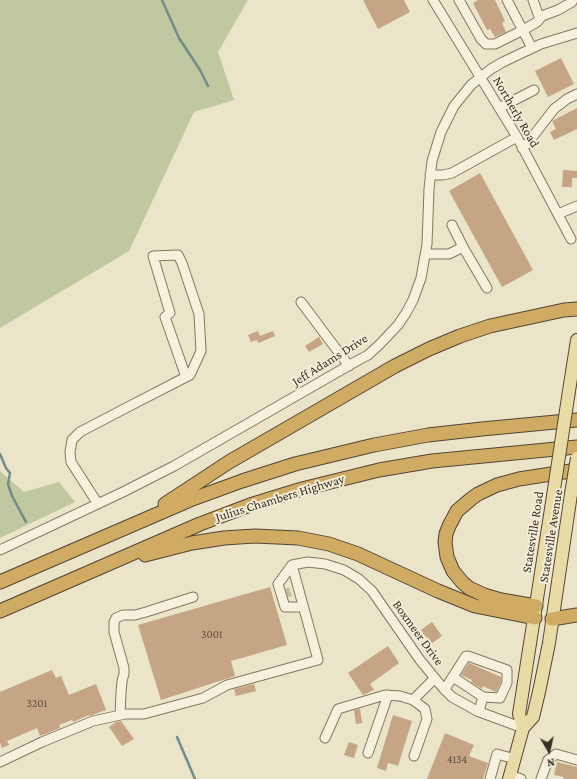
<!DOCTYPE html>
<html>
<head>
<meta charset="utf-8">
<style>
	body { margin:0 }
	#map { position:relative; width:577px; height:779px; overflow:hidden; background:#eae4c9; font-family:"Crimson Pro",serif }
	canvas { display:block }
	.north { position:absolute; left:529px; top:731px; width:40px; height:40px; -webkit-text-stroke:3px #f3edd8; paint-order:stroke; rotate:171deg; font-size:11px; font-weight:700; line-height:16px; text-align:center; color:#372e21 }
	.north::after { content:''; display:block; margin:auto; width:14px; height:18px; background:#372e21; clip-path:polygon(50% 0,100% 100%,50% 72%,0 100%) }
</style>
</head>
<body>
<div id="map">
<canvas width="577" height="779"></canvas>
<div class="north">N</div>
</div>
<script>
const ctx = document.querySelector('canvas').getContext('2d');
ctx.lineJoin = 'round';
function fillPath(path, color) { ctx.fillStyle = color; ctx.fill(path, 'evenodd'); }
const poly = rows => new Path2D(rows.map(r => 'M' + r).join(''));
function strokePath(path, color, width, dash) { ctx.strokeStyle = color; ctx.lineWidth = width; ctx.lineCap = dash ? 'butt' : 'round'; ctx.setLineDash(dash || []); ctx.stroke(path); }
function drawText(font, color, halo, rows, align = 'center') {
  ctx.font = font + ' "Crimson Pro",serif'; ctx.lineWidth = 4; ctx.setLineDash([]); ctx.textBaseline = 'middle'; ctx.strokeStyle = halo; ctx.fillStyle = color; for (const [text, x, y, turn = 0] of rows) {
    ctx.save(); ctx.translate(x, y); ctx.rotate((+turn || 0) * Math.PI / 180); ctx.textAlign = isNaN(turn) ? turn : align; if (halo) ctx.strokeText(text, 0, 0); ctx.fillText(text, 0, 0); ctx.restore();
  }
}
fillPath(poly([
	[0,0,248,0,218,52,234,100,194,112,129,251,0,328],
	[0,471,24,492,59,482,75,502,0,538]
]), '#bfc89e');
strokePath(poly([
	[162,0,179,38,200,70,208,86],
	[0,454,6,468,10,473,8,484,12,496,26,522],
	[177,737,195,779]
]), '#718d89', 2.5);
fillPath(poly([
	[363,0,404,0,410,12,378,29],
	[478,0,495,0,505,21,502,23,506,32,495,37,490,29,487,30,473,3],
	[561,58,574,84,548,97,535,71],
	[577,108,577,129,554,140,550,132,556,129,552,121],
	[563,170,577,171,577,178,572,178,572,187,562,187],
	[480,173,533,270,502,287,449,191],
	[258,331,260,336,273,331,275,336,258,343,257,340,251,342,248,335],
	[319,337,323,344,309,352,305,346],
	[270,587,287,645,231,661,235,676,161,700,138,625],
	[432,622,442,636,431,644,421,630],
	[388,646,399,663,370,684,374,690,363,695,348,673],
	[469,663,501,677,501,682,496,692,483,686,482,689,471,682,472,680,461,675],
	[52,670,56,678,61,676,69,695,96,684,106,710,95,714,89,716,89,715,73,722,72,720,59,725,60,728,40,736,37,728,7,741,9,745,2,748,0,743,0,692],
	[254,684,256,691,236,696,234,689],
	[360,709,362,723,356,724,354,710],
	[393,715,412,721,398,766,388,763,386,771,377,768],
	[121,721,134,739,122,746,109,727,116,722],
	[445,733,474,745,469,756,488,763,483,779,427,779],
	[349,742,358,745,354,758,344,755],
	[557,762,577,767,577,779,563,779,564,777,554,775]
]), '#c5a583');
strokePath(poly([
	[285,589,289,601]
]), '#c6c0a7', 9, [9, 4.5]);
const minor = poly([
	[433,0,517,137,571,239],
	[459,0,481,39,486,44,495,44,523,30,537,22,542,16],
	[507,0,532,48],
	[533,0,538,14,542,16,558,10,572,2,573,0],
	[499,108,534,90],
	[522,148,527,144,554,109,567,99,577,94],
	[430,175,443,175,452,173,517,137],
	[558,214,577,206],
	[452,225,463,247],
	[426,254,449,254,463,247,487,288],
	[301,302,349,366],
	[98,504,71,462,70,452,72,440,80,432,122,410,186,377,190,375,201,351,199,314,182,263,178,255,153,256,170,313,165,317,186,377],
	[0,550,123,492,174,466,355,362,368,355,379,345,398,325,406,313,413,300,421,278,427,244,429,189,432,161,441,132,454,106,471,85,491,69,503,62,541,44,577,33],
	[292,565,308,562,325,564,344,570,359,579,372,591,420,660,443,688,452,697,477,711,523,728],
	[292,565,278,584,285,607,303,607],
	[453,677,483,697],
	[445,689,466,656,468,656,507,670,507,683,500,698,483,697,479,711],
	[413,700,425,709,427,719,414,756],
	[120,715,121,693,122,681,124,674,124,668,114,632,114,622,116,618,123,615,135,615,146,612,193,597],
	[325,738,338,709,385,695,400,696,413,700,435,678],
	[368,753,388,695],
	[0,762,42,742,93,721,125,714,144,714,203,698,227,685,318,660,292,565],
	[510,775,521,779],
	[490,779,497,754,515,759],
	[541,779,548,760,556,754,577,760]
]);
const major = poly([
	[569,391,577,340],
	[523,728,519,714,553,496],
	[509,779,523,728,533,717,539,692,549,643,571,494]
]);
const highway = poly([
	[165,504,229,462,395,366,429,349,460,336,490,326,564,310,577,309],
	[145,555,192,543,224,538,255,536,298,538,329,544,358,554,438,591,475,606,535,618],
	[0,582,190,500,242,481,295,464,374,445,428,435,482,429,577,420],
	[536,606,501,600,484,595,469,588,463,583,453,571,447,557,445,542,446,534,449,526,457,511,471,499,478,494,497,485,519,479,577,470],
	[0,611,200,524,250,505,302,489,379,470,432,461,577,447],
	[552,619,577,615]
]);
strokePath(minor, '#85775f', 11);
strokePath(major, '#544533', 14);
strokePath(highway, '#544533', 15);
strokePath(minor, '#f6f1dc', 9);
strokePath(major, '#e9dba5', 12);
strokePath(highway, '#d0ab63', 13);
const majorBridge = poly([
	[571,494,577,458],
	[553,496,569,391]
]);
strokePath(majorBridge, '#544533', 14, []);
strokePath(majorBridge, '#e9dba5', 12);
drawText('11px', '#5a4c3a', null, [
	["3001",212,635],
	["3201",37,704],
	["4134",457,760]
]);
drawText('13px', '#372e21', '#f3edd8', [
	["Northerly Road",516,112,60],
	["Jeff Adams Drive",330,360,-32],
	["Julius Chambers Highway",280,498,-17],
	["Statesville Road",533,532,-81],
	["Statesville Avenue",551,536,-81],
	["Boxmeer Drive",418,633,54]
]);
</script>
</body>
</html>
